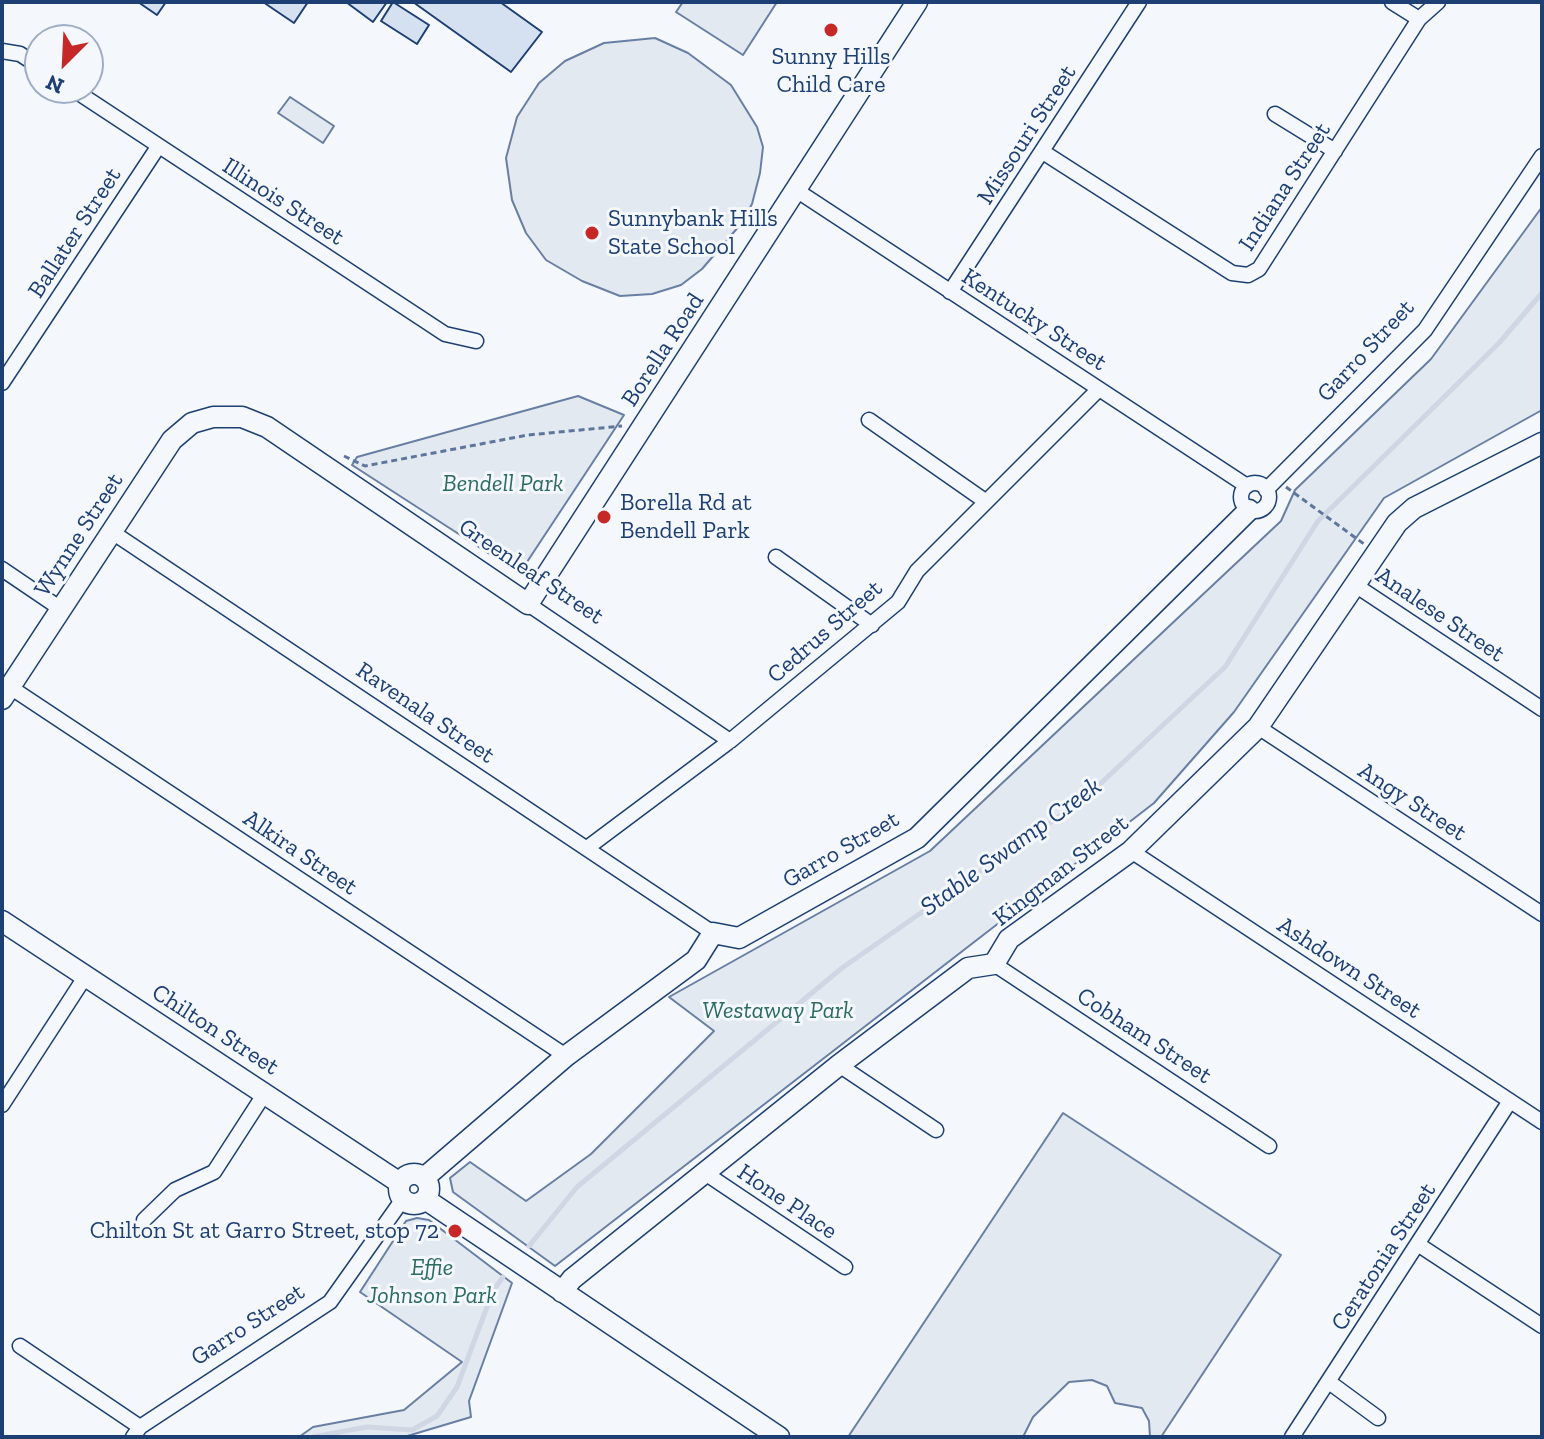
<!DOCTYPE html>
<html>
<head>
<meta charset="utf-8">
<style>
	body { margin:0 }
	#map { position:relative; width:1544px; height:1439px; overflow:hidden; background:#f4f7fb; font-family:"Zilla Slab",serif }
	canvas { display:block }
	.frame { position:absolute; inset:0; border:4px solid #1d3f73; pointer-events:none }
	.north { position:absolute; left:24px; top:24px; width:80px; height:80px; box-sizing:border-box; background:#f4f7fb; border:2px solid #9eadc5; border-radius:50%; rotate:204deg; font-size:22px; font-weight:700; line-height:32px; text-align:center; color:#1d3f73 }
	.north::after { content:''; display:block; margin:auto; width:28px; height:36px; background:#c62828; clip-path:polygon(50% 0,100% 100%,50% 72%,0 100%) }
</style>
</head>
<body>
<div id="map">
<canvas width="1544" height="1439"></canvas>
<div class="frame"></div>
<div class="north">N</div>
</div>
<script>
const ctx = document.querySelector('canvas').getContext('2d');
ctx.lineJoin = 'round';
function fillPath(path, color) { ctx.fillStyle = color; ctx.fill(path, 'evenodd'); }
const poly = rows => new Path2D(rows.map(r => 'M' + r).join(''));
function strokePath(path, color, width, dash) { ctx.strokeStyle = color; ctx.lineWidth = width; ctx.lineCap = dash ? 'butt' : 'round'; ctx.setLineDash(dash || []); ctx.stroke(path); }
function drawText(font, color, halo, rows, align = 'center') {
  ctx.font = font + ' "Zilla Slab",serif'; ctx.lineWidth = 6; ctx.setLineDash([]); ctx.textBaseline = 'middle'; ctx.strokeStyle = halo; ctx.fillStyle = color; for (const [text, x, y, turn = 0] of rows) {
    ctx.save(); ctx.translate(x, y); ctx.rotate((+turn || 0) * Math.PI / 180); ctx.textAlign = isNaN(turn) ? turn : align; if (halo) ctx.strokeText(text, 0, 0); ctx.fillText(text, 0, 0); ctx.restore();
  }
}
const green = poly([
	[683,2,777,2,743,55,676,12,683,2],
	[655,38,688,53,731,85,757,127,763,147,760,173,752,204,740,225,702,269,681,285,652,294,620,296,582,281,546,260,526,233,512,200,506,158,517,117,539,83,565,61,604,43,655,38],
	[290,97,334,126,323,143,278,113,290,97],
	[1542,207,1542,410,1384,498,1234,712,1154,803,555,1266,453,1192,450,1178,470,1162,526,1201,591,1154,714,1031,669,997,930,851,1281,521,1295,490,1431,359,1542,207],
	[578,396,624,415,523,568,502,562,352,465,357,457,578,396],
	[1063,1113,1281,1255,1161,1437,1150,1437,1149,1421,1142,1408,1115,1403,1107,1386,1092,1380,1069,1382,1033,1417,1023,1437,848,1437,1063,1113],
	[417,1218,429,1220,512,1283,469,1401,471,1417,404,1437,299,1437,313,1427,404,1410,462,1362,360,1292,406,1221,417,1218]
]);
fillPath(green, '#e3e9f0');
strokePath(green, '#687fa3', 2);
strokePath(poly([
	[529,1246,577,1187,842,968,1084,799,1225,667,1318,521,1499,343,1542,293],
	[313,1437,367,1427,412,1430,437,1416,457,1387,493,1291,503,1277]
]), '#cfd7e4', 5);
const building = poly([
	[138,2,166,2,157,15,138,2],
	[263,2,308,2,294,23,263,2],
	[346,2,387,2,373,22,346,2],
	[393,2,429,25,417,44,381,21,393,2],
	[413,2,500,2,542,32,511,72,413,2]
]);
fillPath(building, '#d5e0f0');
strokePath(building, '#1d3f73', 2);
const street = poly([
	[1392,2,1419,19],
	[2,51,20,54,40,67],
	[71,88,445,334,476,341],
	[1275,114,1335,151],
	[1043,152,1232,273,1248,275,1259,269,1419,19,1438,2],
	[796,190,1247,486],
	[950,292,1139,2],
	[2,383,158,147],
	[869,420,985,501],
	'1241 497a14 14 0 1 1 28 0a14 14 0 1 1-28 0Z',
	[1266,490,1425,330,1542,156],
	[112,532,713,933],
	[776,557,872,625],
	[2,569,61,609],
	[1355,585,1542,709],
	[528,604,730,741],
	[10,687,566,1056],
	[1258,727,1542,914],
	[587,848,730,741,898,602,917,571,1099,389],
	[1131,851,1542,1122],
	[994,964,1269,1146],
	[839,1065,936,1130],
	[2,1105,85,977],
	[705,1173,845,1267],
	[144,1220,175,1190,214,1172,265,1093],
	[1419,1245,1542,1326],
	[20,1346,140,1427],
	[1329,1382,1378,1418],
	[133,1437,140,1427,330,1302,403,1199],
	[1292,1437,1510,1101]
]);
const secondary = poly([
	[2,699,172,440,192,423,213,417,242,417,267,427,528,604,917,2],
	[2,921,400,1183],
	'399 1189a15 15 0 1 1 30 0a15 15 0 1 1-30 0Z',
	[424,1178,566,1056,696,960,713,933,739,938,917,838,1249,510],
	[425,1199,779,1437],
	[562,1292,572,1279,839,1065,968,968,994,964,1009,939,1131,851,1258,727,1397,523,1414,508,1542,443]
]);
strokePath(street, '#1d3f73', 17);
strokePath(secondary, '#1d3f73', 23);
strokePath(poly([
	[344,456,365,466,528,435,622,426],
	[1286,487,1364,544]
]), '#5e769c', 3, [6, 4]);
strokePath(street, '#f4f7fb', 14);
strokePath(secondary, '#f4f7fb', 20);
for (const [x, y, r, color] of [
	[831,30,8,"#c62828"],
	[592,233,8,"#c62828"],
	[604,517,8,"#c62828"],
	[455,1231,8,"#c62828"]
]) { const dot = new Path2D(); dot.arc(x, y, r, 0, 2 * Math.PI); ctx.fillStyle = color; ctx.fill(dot); strokePath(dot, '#f4f7fb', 3); }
drawText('24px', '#1d3f73', '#f4f7fb', [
	["Sunny Hills",831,57,"center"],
	["Child Care",831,85,"center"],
	["Sunnybank Hills",608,219],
	["State School",608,247],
	["Borella Rd at",620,503],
	["Bendell Park",620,531],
	["Chilton St at Garro Street, stop 72",439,1231,"right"]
], 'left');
drawText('24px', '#1d3f73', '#f4f7fb', [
	["Missouri Street",1027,135,-57],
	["Indiana Street",1285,187,-57],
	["Illinois Street",283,202,33],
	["Ballater Street",75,233,-57],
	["Kentucky Street",1034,320,33],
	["Borella Road",663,350,-57],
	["Garro Street",1366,351,-47],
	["Wynne Street",79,535,-57],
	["Greenleaf Street",531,572,34],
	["Analese Street",1440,615,34],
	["Cedrus Street",825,632,-41],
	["Ravenala Street",425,713,34],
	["Angy Street",1412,802,33],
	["Garro Street",841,850,-30],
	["Alkira Street",300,853,34],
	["Kingman Street",1061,871,-38],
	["Ashdown Street",1349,968,33],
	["Chilton Street",215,1030,33],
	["Cobham Street",1144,1036,33],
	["Hone Place",787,1202,34],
	["Ceratonia Street",1384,1257,-57],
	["Garro Street",248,1325,-33]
]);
drawText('italic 24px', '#2c6c60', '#f4f7fb', [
	["Bendell Park",503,484],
	["Westaway Park",778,1011],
	["Effie",432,1268],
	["Johnson Park",432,1296]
]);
drawText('italic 26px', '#1d3f73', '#f4f7fb', [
	["Stable Swamp Creek",1011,847,-36]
]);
</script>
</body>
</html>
